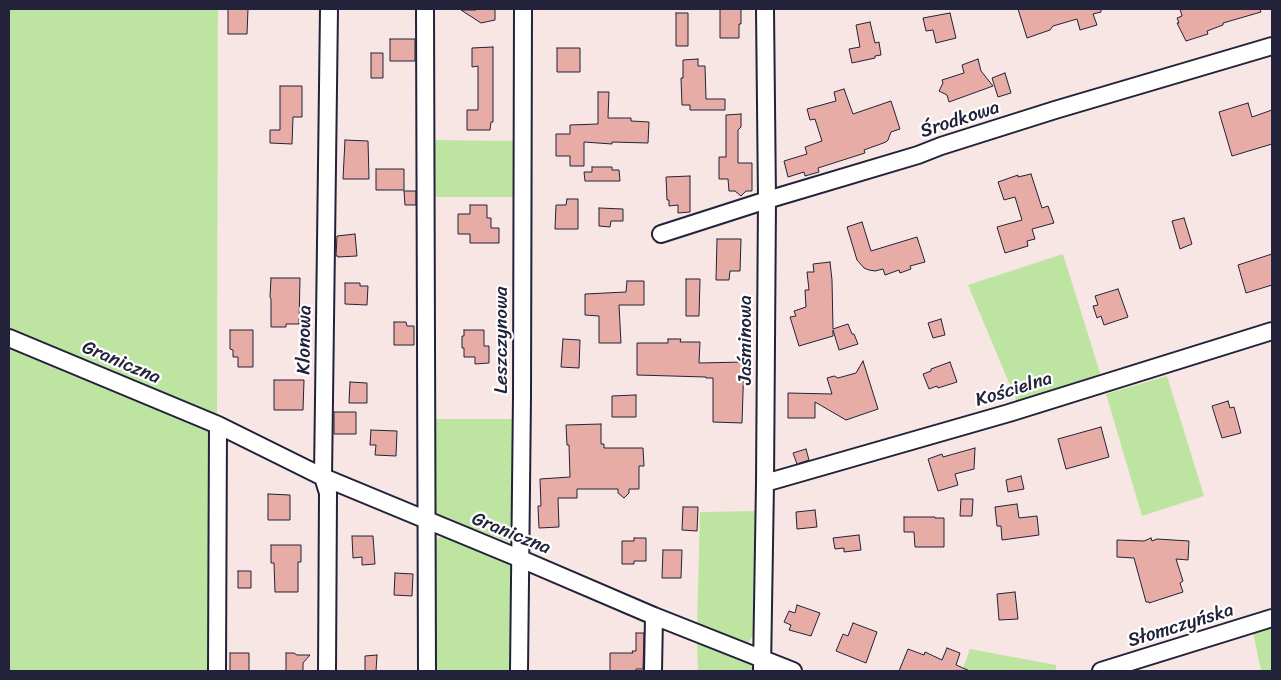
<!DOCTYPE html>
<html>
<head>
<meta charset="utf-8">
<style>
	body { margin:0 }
	#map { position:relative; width:1281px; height:680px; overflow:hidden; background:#f8e6e4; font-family:Sriracha,sans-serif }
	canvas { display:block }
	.frame { position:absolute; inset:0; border:10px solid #22223b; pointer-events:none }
</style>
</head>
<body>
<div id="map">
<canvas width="1281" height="680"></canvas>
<div class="frame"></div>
</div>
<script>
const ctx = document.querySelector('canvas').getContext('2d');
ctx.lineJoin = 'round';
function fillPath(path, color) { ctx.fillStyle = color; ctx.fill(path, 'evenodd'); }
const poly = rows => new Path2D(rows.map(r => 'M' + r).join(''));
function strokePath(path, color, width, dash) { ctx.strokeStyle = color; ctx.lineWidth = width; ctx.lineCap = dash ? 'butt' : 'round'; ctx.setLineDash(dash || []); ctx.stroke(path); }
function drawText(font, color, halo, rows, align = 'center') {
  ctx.font = font + ' Sriracha,sans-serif'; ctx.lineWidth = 4.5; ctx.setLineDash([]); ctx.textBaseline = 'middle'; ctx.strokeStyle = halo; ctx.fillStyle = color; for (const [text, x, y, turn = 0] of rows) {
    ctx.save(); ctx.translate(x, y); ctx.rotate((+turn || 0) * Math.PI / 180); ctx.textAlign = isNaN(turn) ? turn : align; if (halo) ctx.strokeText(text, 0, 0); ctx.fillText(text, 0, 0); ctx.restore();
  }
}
fillPath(poly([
	[9,9,218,9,217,418,9,331],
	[431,140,516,141,516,197,431,197],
	[1063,254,1101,376,1017,402,968,285],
	[9,347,214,429,213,671,9,671],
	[1167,376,1204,496,1142,516,1106,394],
	[433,419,516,419,513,541,510,542,435,515,432,508],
	[758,511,756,630,747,645,697,627,700,512],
	[443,536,504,562,511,566,514,575,512,671,433,671,433,544,436,539],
	[1272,626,1272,671,1261,671,1253,632],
	[697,643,751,664,758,671,698,671],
	[970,649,1056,665,1056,671,962,671]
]), '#bde5a1');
const building = poly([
	[228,9,248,9,247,34,228,34,228,9],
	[476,9,495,9,495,20,481,23,461,10,476,10,476,9],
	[720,9,741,9,741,24,739,24,739,38,720,38,720,9],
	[1018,9,1101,9,1101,12,1093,14,1097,25,1080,30,1077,19,1053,26,1050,30,1027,38,1018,9],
	[1180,9,1260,9,1261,12,1223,23,1223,25,1207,31,1208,34,1186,41,1177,23,1179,23,1177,18,1182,16,1180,9],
	[676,13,688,13,688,46,676,46,676,13],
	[950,13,956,38,936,43,933,30,926,31,923,18,950,13],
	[870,22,875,43,879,42,881,55,875,56,875,58,852,63,849,49,860,47,856,25,870,22],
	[390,39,415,39,415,61,390,61,390,39],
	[493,47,493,122,491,122,490,130,467,130,467,110,478,110,478,66,472,67,472,48,493,47],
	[557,48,580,48,580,72,557,72,557,48],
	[371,53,383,53,383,78,371,78,371,53],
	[698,59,698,66,705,66,706,99,725,99,725,110,690,110,690,105,682,105,681,78,683,78,683,60,698,59],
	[978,59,981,71,993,86,949,102,947,95,939,91,943,83,942,80,964,73,962,65,978,59],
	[1005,73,1011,93,998,97,992,78,1005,73],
	[280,86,302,86,302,117,293,117,292,144,270,143,270,130,280,130,280,86],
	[844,89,853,114,891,101,900,129,891,132,888,140,886,142,864,150,865,153,818,168,819,172,805,176,804,172,788,177,784,161,807,154,805,147,822,141,815,119,810,120,807,109,836,101,834,92,844,89],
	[598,92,609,92,608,118,631,118,631,121,649,122,648,143,612,142,612,144,584,142,584,166,570,166,570,156,556,156,556,134,570,134,570,125,598,124,598,92],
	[1248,103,1252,117,1272,110,1272,144,1232,156,1219,112,1248,103],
	[741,114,741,127,738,130,738,163,752,163,752,191,746,191,741,196,735,191,729,191,728,179,719,179,719,157,726,157,726,115,741,114],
	[345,140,368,141,369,179,343,179,345,140],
	[592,167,612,167,612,170,619,170,620,181,585,181,584,172,592,172,592,167],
	[376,169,404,169,404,190,376,190,376,169],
	[1031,174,1042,208,1048,206,1054,223,1032,229,1035,239,1027,241,1028,246,1005,253,997,227,1022,220,1015,197,1004,200,998,182,1018,175,1018,177,1031,174],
	[690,176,690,212,678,213,678,205,669,206,669,200,667,200,666,177,690,176],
	[404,191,416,191,416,205,405,205,404,191],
	[567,199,578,199,578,229,555,229,556,205,566,205,567,199],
	[470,205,487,205,487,218,491,218,491,228,499,228,499,243,470,243,470,234,458,234,458,214,470,214,470,205],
	[599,208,623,209,623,221,611,221,610,227,599,226,599,208],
	[1184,218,1192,244,1180,249,1172,221,1184,218],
	[862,222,871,251,917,237,925,262,910,266,911,269,900,273,899,270,885,275,883,269,875,271,869,270,864,268,857,260,847,227,862,222],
	[355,234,357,256,338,257,338,256,336,256,337,236,355,234],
	[717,239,741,239,740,271,730,271,729,280,716,280,717,239],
	[1272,254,1272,285,1246,293,1238,265,1272,254],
	[830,262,832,280,833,329,848,324,852,334,854,334,858,344,839,350,833,330,833,336,799,346,790,317,796,316,794,311,806,307,805,290,809,290,807,272,814,272,813,264,830,262],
	[271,278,300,278,299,324,286,324,286,327,271,327,271,299,270,297,271,278],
	[686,279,700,279,699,316,686,316,686,279],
	[627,281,644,281,644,305,619,305,621,343,599,343,599,316,585,315,585,294,626,292,627,281],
	[345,283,360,283,360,286,368,286,367,305,345,304,345,283],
	[1118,289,1128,317,1104,325,1101,316,1097,318,1093,306,1098,305,1095,296,1118,289],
	[941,319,945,335,933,338,928,323,941,319],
	[394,322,406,322,407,326,414,326,414,345,394,345,394,322],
	[230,330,253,330,253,367,238,367,238,357,233,357,233,350,230,349,230,330],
	[464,330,484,330,484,346,489,346,489,363,475,364,475,357,464,357,464,348,462,348,462,336,464,336,464,330],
	[563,339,580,340,579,368,561,367,563,339],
	[668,339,681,339,680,342,700,342,699,363,744,362,742,423,713,422,713,378,706,378,706,377,637,375,637,343,668,343,668,339],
	[863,361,878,409,846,420,815,402,815,418,788,418,788,393,832,394,827,378,834,376,838,378,856,373,863,361],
	[950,362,957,382,938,388,937,386,929,389,923,374,931,371,931,369,950,362],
	[274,380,304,380,303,410,274,410,274,380],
	[350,382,367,383,367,403,349,403,350,382],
	[636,395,636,417,612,417,612,396,636,395],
	[1228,401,1230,408,1234,407,1241,433,1222,438,1212,406,1228,401],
	[334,412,356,412,356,434,334,434,334,412],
	[601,424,601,444,604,444,604,448,643,448,644,466,639,466,639,489,629,489,629,493,624,498,618,493,618,489,577,489,577,498,558,498,559,527,539,528,538,506,541,506,540,479,570,477,569,445,567,445,566,425,601,424],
	[1101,427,1109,457,1066,469,1058,439,1101,427],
	[371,430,397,431,396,456,375,455,376,445,370,445,371,430],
	[975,448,974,469,955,474,958,485,938,491,928,459,942,454,943,457,975,448],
	[806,449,809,460,797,464,793,453,806,449],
	[1021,476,1024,489,1008,492,1006,480,1021,476],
	[268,494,290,495,290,520,268,520,268,494],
	[961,499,973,499,972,516,960,516,961,499],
	[1017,504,1019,518,1037,516,1039,535,1002,540,1001,526,997,526,995,507,1017,504],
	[683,507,698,507,697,531,682,530,683,507],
	[815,510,817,527,797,529,796,512,815,510],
	[904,517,935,517,935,518,944,518,944,547,915,547,914,532,904,532,904,517],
	[859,535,861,550,844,552,844,548,835,549,833,538,859,535],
	[352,536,373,536,375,564,362,565,362,557,353,558,352,536],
	[634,538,646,538,646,561,634,561,634,564,622,564,622,541,634,541,634,538],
	[1151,538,1152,541,1157,539,1189,541,1188,560,1176,559,1183,581,1180,583,1183,592,1149,603,1149,602,1146,602,1134,558,1117,557,1117,540,1144,541,1151,538],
	[271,545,301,545,301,562,298,562,298,592,275,592,274,563,271,563,271,545],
	[663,550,682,550,681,578,662,578,663,550],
	[238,571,251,571,251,588,238,588,238,571],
	[395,573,413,574,412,596,394,595,395,573],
	[1015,592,1018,619,999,620,997,594,1015,592],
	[797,605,820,613,811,636,789,630,791,625,784,622,789,611,795,613,797,605],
	[853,623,877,632,866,663,836,651,843,634,848,636,853,623],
	[636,633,644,633,643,669,636,669,636,671,610,671,610,653,633,653,632,651,636,651,636,633],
	[947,648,960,653,956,665,970,671,899,671,908,649,924,655,925,652,942,660,947,648],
	[230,653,249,653,249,671,230,671,230,653],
	[286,653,294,653,297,655,310,655,303,663,303,671,286,671,286,653],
	[377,655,376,671,365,671,365,656,377,655]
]);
fillPath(building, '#e7aca6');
strokePath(building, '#22223b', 1);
const minor = poly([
	[425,9,427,671],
	[661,234,767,200,918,155,941,146,1055,110,1272,46],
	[9,338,218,425,323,477,521,559,654,616,793,671],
	[765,483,1009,413,1272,331],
	[762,669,765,483,767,200,765,9],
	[217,671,218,425],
	[327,671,328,493,323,477,329,9],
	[519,671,522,396,523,9],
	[653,671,654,616],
	[1101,671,1272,618]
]);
strokePath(minor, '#22223b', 20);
strokePath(minor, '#fff', 16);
drawText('19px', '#22223b', '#fff', [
	["Środkowa",960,120,-18],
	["Klonowa",305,340,-89],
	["Leszczynowa",502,340,-90],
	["Jaśminowa",746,340,-90],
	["Graniczna",121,363,23],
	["Kościelna",1014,390,-17],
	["Graniczna",511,534,22],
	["Słomczyńska",1181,626,-17]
]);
</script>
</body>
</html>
